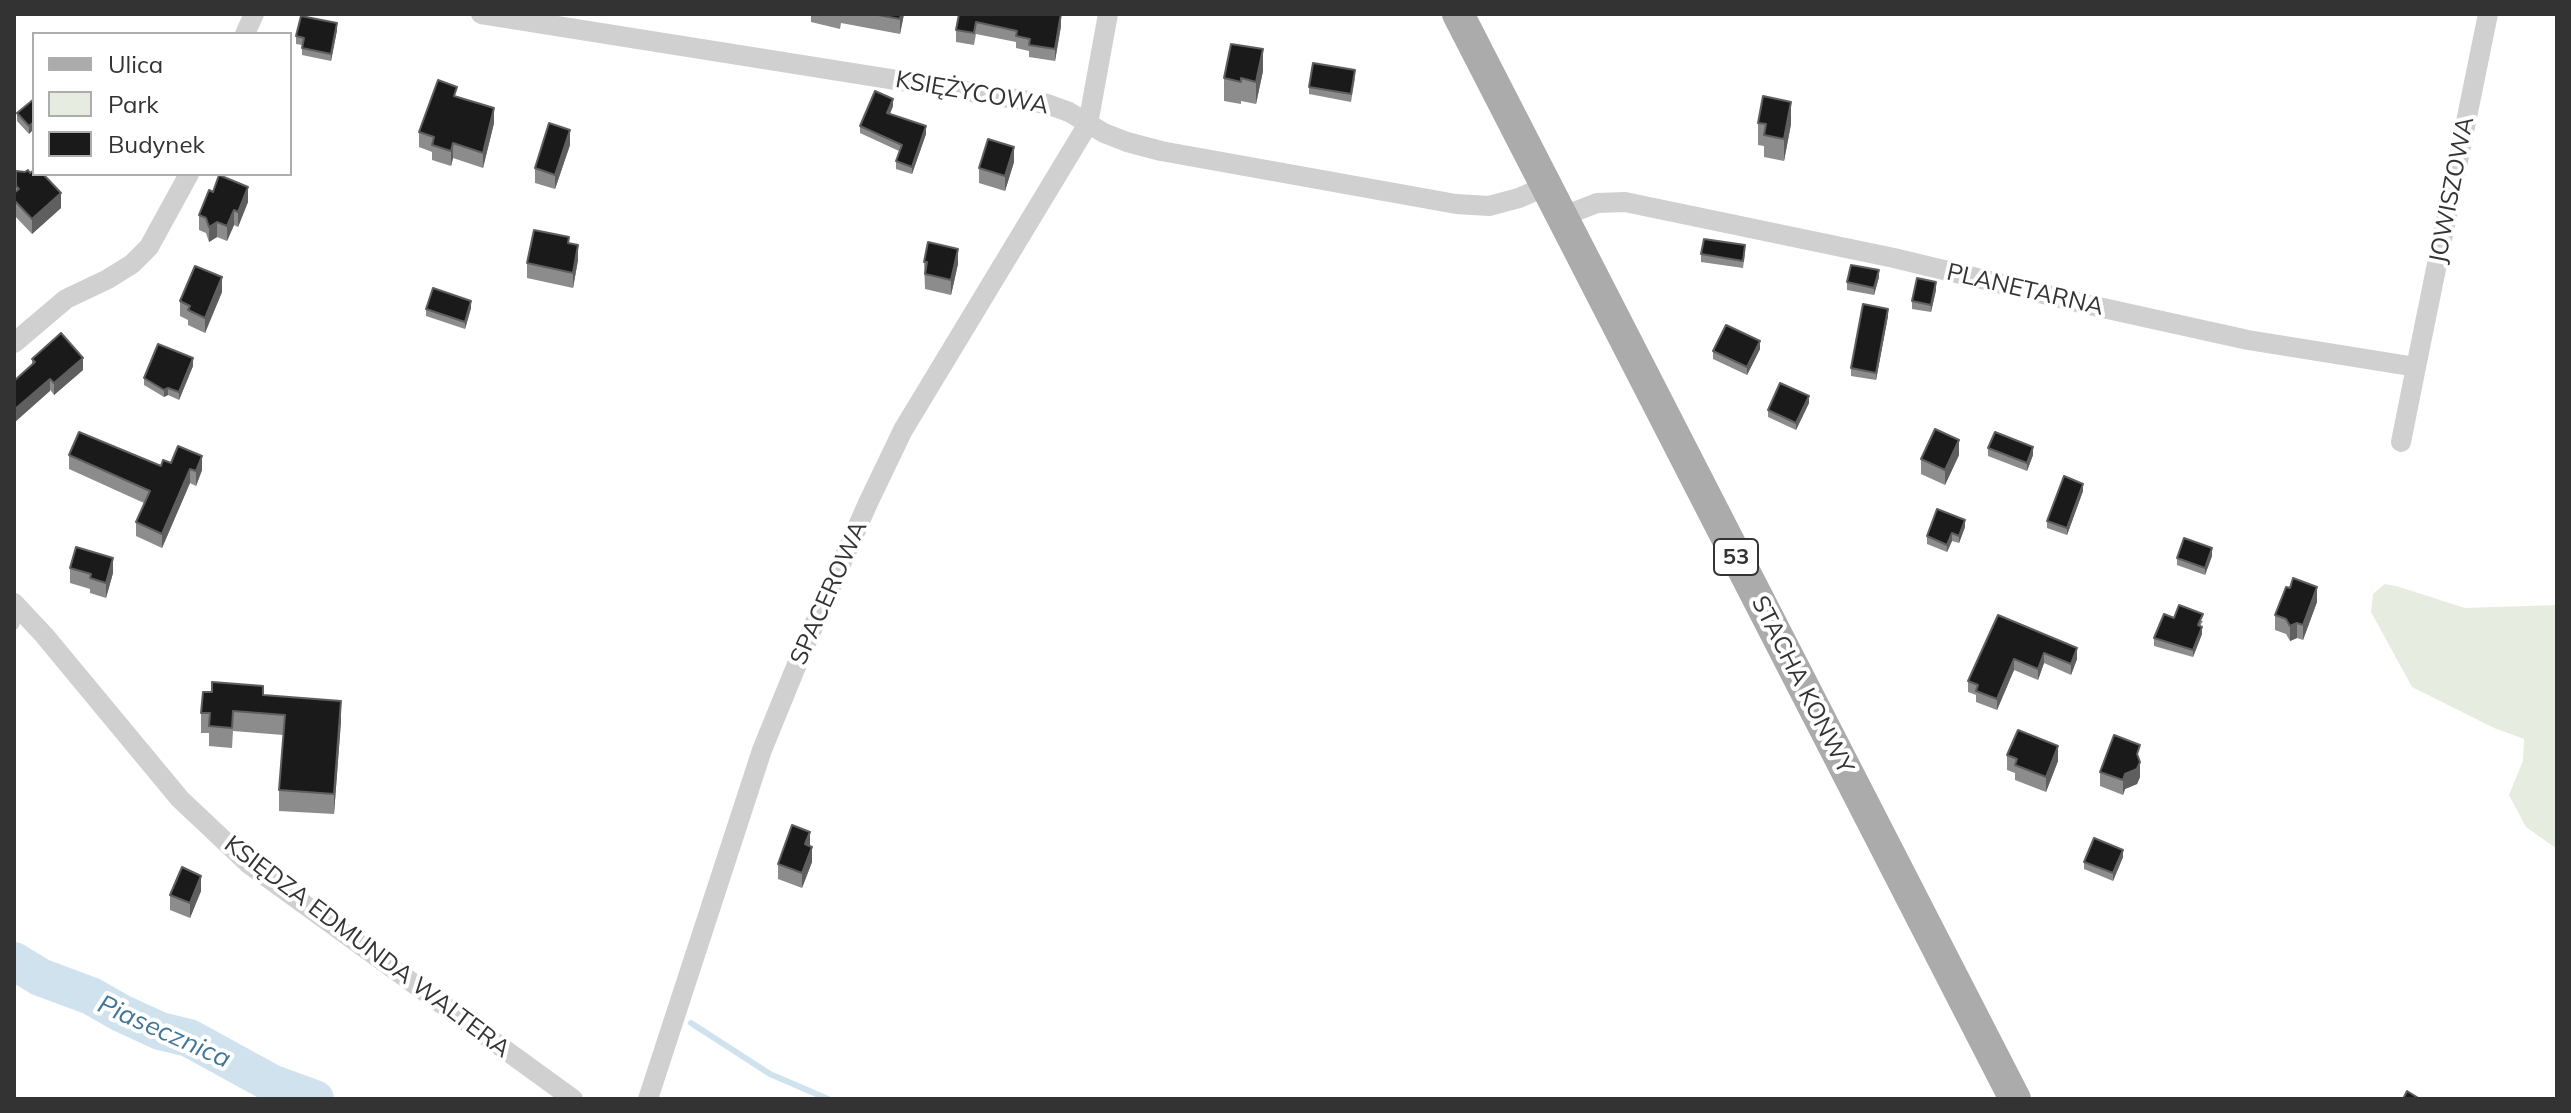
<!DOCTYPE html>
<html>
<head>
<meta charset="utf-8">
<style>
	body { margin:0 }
	#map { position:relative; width:2571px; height:1113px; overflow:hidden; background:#fff; font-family:Mulish,sans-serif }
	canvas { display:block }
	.frame { position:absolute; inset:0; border:16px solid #333; pointer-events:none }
	.legend { position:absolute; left:32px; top:32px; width:260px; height:144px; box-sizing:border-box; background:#fff; border:2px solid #adadad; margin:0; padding:10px 14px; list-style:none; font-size:24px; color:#333 }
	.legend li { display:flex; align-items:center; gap:16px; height:40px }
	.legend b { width:40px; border:2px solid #adadad }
</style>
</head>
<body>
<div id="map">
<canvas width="2571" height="1113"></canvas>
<div class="frame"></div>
<ul class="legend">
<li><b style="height:10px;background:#ababab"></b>Ulica</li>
<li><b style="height:22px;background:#e6ecdf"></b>Park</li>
<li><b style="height:22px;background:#1a1a1a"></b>Budynek</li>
</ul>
</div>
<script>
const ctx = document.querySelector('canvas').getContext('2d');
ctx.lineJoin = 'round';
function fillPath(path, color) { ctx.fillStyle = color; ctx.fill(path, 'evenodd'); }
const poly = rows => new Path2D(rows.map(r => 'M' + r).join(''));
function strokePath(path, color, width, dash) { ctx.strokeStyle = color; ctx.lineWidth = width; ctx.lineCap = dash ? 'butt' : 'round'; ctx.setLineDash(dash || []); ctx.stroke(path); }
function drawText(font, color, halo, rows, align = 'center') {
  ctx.font = font + ' Mulish,sans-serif'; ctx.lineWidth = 8; ctx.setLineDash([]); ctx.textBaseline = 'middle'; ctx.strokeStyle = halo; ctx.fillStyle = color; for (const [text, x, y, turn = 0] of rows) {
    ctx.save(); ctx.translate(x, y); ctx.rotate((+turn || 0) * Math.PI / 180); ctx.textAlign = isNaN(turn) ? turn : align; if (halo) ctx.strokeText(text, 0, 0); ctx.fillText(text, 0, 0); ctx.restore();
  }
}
fillPath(poly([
	[2385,584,2396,586,2465,608,2557,605,2557,849,2526,827,2509,795,2523,761,2524,739,2494,728,2412,687,2371,612,2373,594]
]), '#e6ecdf');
strokePath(poly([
	[691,1023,770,1074,828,1099]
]), '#cfe2ee', 6);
strokePath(poly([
	[14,961,40,977,91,996,121,1013,160,1031,189,1038,271,1083,315,1099]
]), '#cfe2ee', 38);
strokePath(poly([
	[14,625,20,609]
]), '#d0d0d0', 10);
strokePath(poly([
	[481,14,1047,104,1069,112,1104,133,1127,142,1161,151,1456,204,1489,206,1519,198,1546,186],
	[245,34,254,14],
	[1561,217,1597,203,1625,202,1894,258,2085,304,2248,340,2416,367,2401,442],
	[14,343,66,299,108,279,132,264,149,247,189,174],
	[2416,367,2488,14],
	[14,603,44,635,180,799,250,865,573,1099],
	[648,1099,762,750,802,652,868,503,903,430,1088,124,1108,14]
]), '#d0d0d0', 20);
strokePath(poly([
	[1458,14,2015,1099]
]), '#ababab', 32);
fillPath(poly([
	[811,14,904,14,900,34,841,23,840,29,811,22],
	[959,14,1061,26,1055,61,1029,57,1029,51,1016,48,1016,42,976,34,974,45,956,42,956,30],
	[337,30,331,61,302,55,302,45,296,44,296,36],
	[1263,71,1256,104,1241,101,1241,104,1224,101,1224,78],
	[1355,78,1351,102,1309,94,1309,87],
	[457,97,494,123,483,168,453,158,451,166,432,160,432,152,419,147,419,132],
	[34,99,29,134,17,121,17,113],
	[893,106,890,114,926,134,912,174,896,169,896,161,899,151,860,133,860,126],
	[1758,123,1791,124,1784,161,1764,157,1764,146,1758,145],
	[570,145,555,189,535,183,535,168],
	[1014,162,1005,191,979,183,979,168],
	[16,171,30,173,61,208,32,234,14,215,14,193,16,192],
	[248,202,238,227,234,225,227,241,217,237,209,242,206,233,199,230,199,215],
	[569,243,578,260,573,288,527,278,527,263],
	[1745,253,1743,268,1701,262,1701,254],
	[924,262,958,264,951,295,925,289],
	[1879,277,1874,295,1847,290,1847,282],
	[1936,290,1931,312,1912,309,1912,301],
	[222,292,205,333,188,325,188,320,180,316,180,301],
	[471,308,465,329,426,316,426,309],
	[1888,316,1876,380,1851,376,1851,368],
	[1760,349,1747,375,1713,359,1713,351],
	[32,359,83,370,54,395,32,365],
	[193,366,179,400,168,395,164,397,144,385,144,378],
	[1809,403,1796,430,1768,417,1768,410],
	[1988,448,2033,455,2027,471,1988,456],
	[69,455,161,466,202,470,196,486,190,483,162,548,136,536,136,522,144,503,69,469],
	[1959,455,1945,485,1921,474,1921,459],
	[2083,491,2067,535,2047,528,2047,521],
	[1965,527,1959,543,1952,541,1947,552,1927,544,1927,536],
	[2212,556,2205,575,2177,565,2177,558],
	[70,568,113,573,106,598,90,593,90,589,70,583],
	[2317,602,2303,640,2297,638,2290,641,2286,634,2275,630,2275,615],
	[1998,615,2077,659,2071,675,2044,663,2038,680,2014,670,1997,710,1976,702,1976,695,1968,692,1968,681],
	[2174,618,2203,621,2200,626,2202,634,2193,657,2154,646,2154,638],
	[263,695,341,721,334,814,279,811,279,790,283,735,233,731,232,748,209,746,209,733,201,733,201,713],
	[2007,755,2058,761,2046,792,2015,780,2015,773,2007,770],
	[2140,760,2140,777,2137,784,2125,789,2123,795,2100,786,2100,772],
	[2123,857,2113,881,2084,869,2084,862],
	[812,862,802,888,778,879,778,864],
	[201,891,190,918,170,910,170,895]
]), '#8c8c8c');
fillPath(poly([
	[901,14,904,14,900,34,900,19],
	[1061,14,1061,26,1055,61,1055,49],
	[337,23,337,30,331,61,331,54],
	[1263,49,1263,71,1256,104,1256,82],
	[893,99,893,106,887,120,887,113],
	[1791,102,1791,124,1784,161,1784,139],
	[494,108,494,123,483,168,483,153],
	[34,122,34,129,29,134,29,126],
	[926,126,926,134,912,174,912,167],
	[570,130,570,145,555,189,555,175],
	[453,143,453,158,451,166,451,151],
	[1014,147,1014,162,1005,191,1005,176],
	[248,187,248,202,238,227,238,212],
	[61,193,61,208,32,234,32,219],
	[234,210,234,225,227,241,227,226],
	[217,222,217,237,209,242,209,227],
	[578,245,578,260,573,288,573,273],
	[958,249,958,264,951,295,951,280],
	[1879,270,1879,277,1874,295,1874,288],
	[222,277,222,292,205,333,205,318],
	[1936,282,1936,290,1931,312,1931,305],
	[471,301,471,308,465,329,465,322],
	[1888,309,1888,316,1876,380,1876,373],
	[1760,341,1760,349,1747,375,1747,367],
	[83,358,83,370,54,395,54,383],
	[193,358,193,366,179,400,179,392],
	[50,379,50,391,14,423,14,410],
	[168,388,168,395,164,397,164,390],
	[1809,396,1809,403,1796,430,1796,423],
	[1959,440,1959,455,1945,485,1945,470],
	[2033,447,2033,455,2027,471,2027,463],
	[202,456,202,470,196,486,196,471],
	[190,469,190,483,162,548,162,534],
	[2083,484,2083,491,2067,535,2067,528],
	[1965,520,1965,527,1959,543,1959,536],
	[1952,533,1952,541,1947,552,1947,545],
	[2212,548,2212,556,2205,575,2205,568],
	[113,558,113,573,106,598,106,583],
	[2317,587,2317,602,2303,640,2303,625],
	[2297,623,2297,638,2290,641,2290,626],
	[2202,627,2202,634,2193,657,2193,650],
	[2077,648,2077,659,2071,675,2071,664],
	[2044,653,2044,663,2038,680,2038,669],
	[2014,659,2014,670,1997,710,1997,699],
	[341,701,341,721,334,814,334,794],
	[2058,746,2058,761,2046,792,2046,777],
	[2140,762,2140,777,2137,784,2125,789,2123,795,2123,780,2125,774],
	[810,832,810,847,805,844],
	[812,847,812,862,802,888,802,873],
	[2123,850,2123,857,2113,881,2113,873],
	[201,876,201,891,190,918,190,903]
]), '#5f5f5f');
const building = poly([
	[873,14,901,14,900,19,873,14],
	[959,14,1061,14,1055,49,1029,45,1030,39,1016,36,1017,31,976,22,974,33,956,30,959,14],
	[301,16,337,23,331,54,302,48,304,38,296,36,301,16],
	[1231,44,1263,49,1256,82,1241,78,1241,82,1224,78,1231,44],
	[1313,63,1355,70,1351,94,1309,87,1313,63],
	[438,80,457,87,454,96,494,108,483,153,453,143,451,151,432,145,434,137,419,132,438,80],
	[875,91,893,99,887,113,926,126,912,167,896,161,902,145,860,126,875,91],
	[1763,96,1791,102,1784,139,1764,135,1766,124,1758,123,1763,96],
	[34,99,34,122,29,126,17,113,34,99],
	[549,123,570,130,555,175,535,168,549,123],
	[988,139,1014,147,1005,176,979,168,988,139],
	[28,170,30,173,34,170,34,174,43,174,61,193,32,219,14,200,14,193,19,189,16,186,16,171,25,172,28,170],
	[219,175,248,187,238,212,234,210,227,226,217,222,209,227,206,218,199,215,209,190,213,192,219,175],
	[534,230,569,237,568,243,578,245,573,273,527,263,534,230],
	[1704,239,1745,245,1743,261,1701,254,1704,239],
	[928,242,958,249,951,280,925,274,927,262,924,262,928,242],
	[1851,265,1879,270,1874,288,1847,282,1851,265],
	[195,266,222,277,205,318,188,310,190,306,180,301,195,266],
	[1917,278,1936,282,1931,305,1912,301,1917,278],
	[433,288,471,301,465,322,426,309,433,288],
	[1863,304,1888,309,1876,373,1851,368,1863,304],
	[1726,325,1760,341,1747,367,1713,351,1726,325],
	[61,333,83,358,54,383,50,379,14,410,14,381,35,362,32,359,61,333],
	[158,344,193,358,179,392,168,388,164,390,144,378,158,344],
	[1780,383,1809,396,1796,423,1768,410,1780,383],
	[1935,429,1959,440,1945,470,1921,459,1935,429],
	[79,432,161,466,163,460,171,463,178,446,202,456,196,471,190,469,162,534,136,522,150,491,69,455,79,432],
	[1995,432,2033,447,2027,463,1988,448,1995,432],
	[2064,476,2083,484,2067,528,2047,521,2064,476],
	[1937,509,1965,520,1959,536,1952,533,1947,545,1927,536,1937,509],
	[2184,538,2212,548,2205,568,2177,558,2184,538],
	[76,547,113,558,106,583,90,578,91,574,70,568,76,547],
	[2293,578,2317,587,2303,625,2297,623,2290,626,2286,619,2275,615,2286,587,2290,588,2293,578],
	[2179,605,2203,614,2198,625,2202,627,2193,650,2154,638,2164,614,2174,618,2179,605],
	[1998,615,2077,648,2071,664,2044,653,2038,669,2014,659,1997,699,1976,691,1978,685,1968,681,1998,615],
	[212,682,263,686,263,695,341,701,334,794,279,790,285,715,233,711,232,728,209,726,210,713,201,713,203,692,212,692,212,682],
	[2018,730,2058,746,2046,777,2015,765,2017,759,2007,755,2018,730],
	[2114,735,2140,745,2137,754,2140,762,2137,769,2125,774,2123,780,2100,772,2114,735],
	[792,825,810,832,805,844,812,847,802,873,778,864,792,825],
	[2094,838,2123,850,2113,873,2084,862,2094,838],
	[182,867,201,876,190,903,170,895,182,867],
	[2407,1091,2420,1099,2403,1099,2407,1091]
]);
fillPath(building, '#1a1a1a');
strokePath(building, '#5f5f5f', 2);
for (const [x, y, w] of [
	[1736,557,44]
]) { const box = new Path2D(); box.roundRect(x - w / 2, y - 18, w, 36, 6); ctx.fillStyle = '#fff'; ctx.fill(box); strokePath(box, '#333', 2); }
drawText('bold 22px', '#333', null, [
	["53",1736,557]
]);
drawText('24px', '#333', '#fff', [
	["KSIĘŻYCOWA",972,93,10],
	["JOWISZOWA",2452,190,-79],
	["PLANETARNA",2025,290,13],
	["SPACEROWA",829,593,-66],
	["STACHA KONWY",1802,685,63],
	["KSIĘDZA EDMUNDA WALTERA",367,947,37]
]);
drawText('italic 26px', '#3f7597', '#fff', [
	["Piasecznica",164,1032,24]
]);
</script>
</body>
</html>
